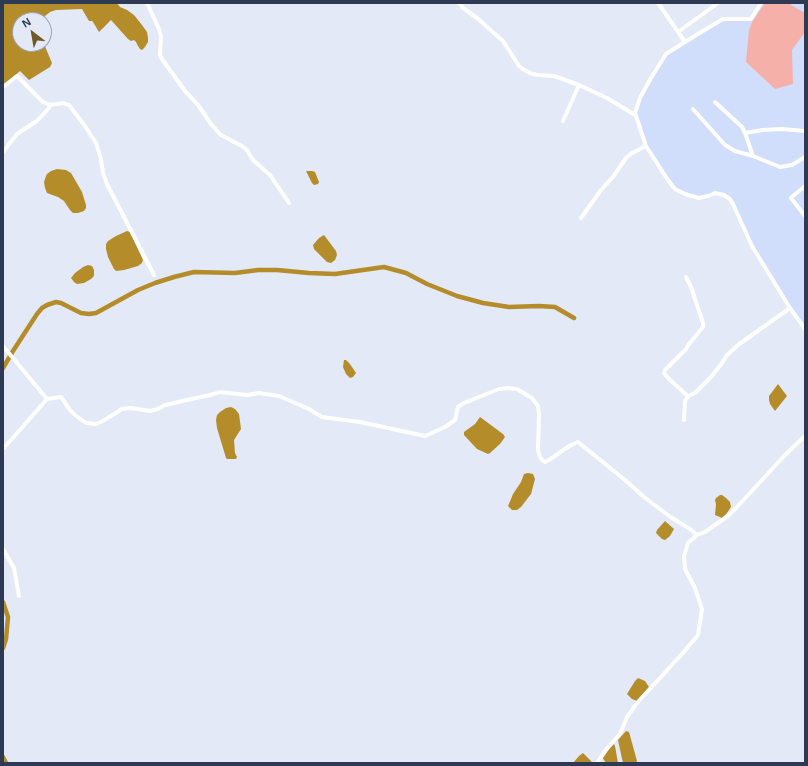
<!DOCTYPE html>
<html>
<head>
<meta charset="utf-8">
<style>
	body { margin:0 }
	#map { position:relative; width:808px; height:766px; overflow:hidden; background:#e3e9f6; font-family:Helvetica,sans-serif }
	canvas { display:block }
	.frame { position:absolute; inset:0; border:4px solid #2e3953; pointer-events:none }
	.north { position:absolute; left:12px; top:12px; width:40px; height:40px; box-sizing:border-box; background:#e3e9f6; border:1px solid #9ba3b5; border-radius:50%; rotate:329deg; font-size:11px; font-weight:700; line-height:16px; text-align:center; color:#2e3953 }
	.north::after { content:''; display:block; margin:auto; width:14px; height:18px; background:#705a2a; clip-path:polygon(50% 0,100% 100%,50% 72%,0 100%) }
</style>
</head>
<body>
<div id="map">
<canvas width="808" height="766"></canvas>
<div class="frame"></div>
<div class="north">N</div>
</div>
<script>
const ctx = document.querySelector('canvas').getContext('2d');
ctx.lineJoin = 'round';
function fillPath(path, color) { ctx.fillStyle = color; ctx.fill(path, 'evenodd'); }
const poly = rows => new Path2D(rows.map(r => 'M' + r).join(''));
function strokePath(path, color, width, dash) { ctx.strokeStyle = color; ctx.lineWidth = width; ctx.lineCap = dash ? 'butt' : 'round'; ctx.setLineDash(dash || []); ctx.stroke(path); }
fillPath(poly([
	[762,3,805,3,805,327,796,315,753,245,730,198,715,193,700,198,675,189,648,147,635,113,640,98,667,55,723,20,752,19]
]), '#d0defb');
fillPath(poly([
	[765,3,792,3,791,5,805,13,805,32,792,50,793,84,775,89,746,62,749,30,752,22]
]), '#f6b0aa');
fillPath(poly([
	[3,3,117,3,120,7,127,10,134,15,142,25,147,32,148,38,148,42,145,47,142,50,140,49,138,46,136,42,134,40,131,41,128,39,111,20,99,32,93,22,92,21,89,21,82,9,56,10,50,12,45,16,42,20,20,20,20,44,44,44,52,63,50,67,29,80,20,71,3,86],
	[57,169,66,170,71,173,82,192,86,205,86,208,84,211,78,213,73,213,70,210,64,201,58,197,47,193,45,188,44,182,46,176,47,174,51,171],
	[306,171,312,171,315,172,319,182,318,184,314,185,312,183],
	[127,231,130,232,143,260,142,263,138,266,124,270,116,271,114,269,108,257,106,249,106,244,108,241,116,236],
	[324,235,336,251,337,255,335,260,331,263,327,262,314,249,313,245,319,238],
	[88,265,92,266,94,270,94,276,91,279,84,283,77,284,74,282,71,278,75,273,83,267],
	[344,360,346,360,350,364,356,373,353,377,350,378,346,374,343,367],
	[778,384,787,396,775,411,770,404,769,400,769,396],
	[231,407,235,409,239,414,241,429,234,440,235,453,237,457,236,459,227,459,226,458,217,428,216,420,217,415,220,412,226,408],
	[480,417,503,434,505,437,500,444,490,453,488,454,477,449,464,435,464,432,475,424],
	[528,473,533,474,535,479,531,494,521,507,517,510,512,510,508,506,511,499,513,494,521,482,524,474],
	[720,495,722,495,726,498,730,502,731,507,727,513,722,518,715,515,716,504,715,500,716,498],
	[665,521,674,529,670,536,665,540,662,539,656,533,657,530],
	[638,678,645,681,649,687,637,701,632,699,627,694,635,681],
	[626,731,629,732,637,761,636,763,623,763,618,740],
	[614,744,615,746,618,763,606,763,602,757],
	[583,753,591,761,592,763,573,763,579,756]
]), '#b48c2a');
strokePath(poly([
	[3,368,13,351,37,314,42,308,47,305,56,302,61,303,81,313,89,314,96,313,138,290,155,283,174,277,194,272,235,273,258,270,277,270,309,273,335,274,384,267,406,273,427,284,457,296,483,303,509,307,539,306,555,307,574,318],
	[3,602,8,617,6,639,3,648],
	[3,757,6,763]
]), '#b48c2a', 4.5);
strokePath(poly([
	[147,3,159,29,161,36,160,55,162,59,185,91,198,105,211,124,221,135,242,146,247,150,253,160,270,175,289,203],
	[459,3,463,8,477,18,503,41,519,66,523,69,530,73,537,75,554,76,579,85,607,98,635,115],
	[658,3,685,42],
	[761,3,751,19,723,19,698,34,666,54,651,78,640,98,635,113,646,146,668,180,675,189,685,194,699,198,708,196,715,193,724,195,730,199,733,204,752,246,790,308,805,329],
	[678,32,718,3],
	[3,87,17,76,43,102,50,105,63,103,69,105,85,126,96,143,101,159,103,173,107,184,154,275],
	[715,102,742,127,745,133,753,156],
	[693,109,725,145,735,151,753,156,780,167,792,165,805,157],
	[563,121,579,85],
	[745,133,763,130,782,129,805,131],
	[3,152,17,134,37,121,49,108,50,105],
	[805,186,793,196,791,198,805,216],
	[581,218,601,190,613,177,626,158,632,153,646,146],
	[686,277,691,287,703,323,703,327,689,344,686,349,665,370,664,373,670,380,688,396],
	[3,346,47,399],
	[684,420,685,401,688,396,695,393,711,377,722,363,726,356,738,345,790,308],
	[3,449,47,399,61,397,70,410,75,415,86,423,96,424,103,421,122,409,131,408,150,411,158,409,165,405,214,394,219,392,247,395,259,393,279,396,309,409,322,417,360,422,425,436,445,427,455,420,458,407,464,403,499,389,508,388,517,389,532,398,538,406,539,415,538,450,540,457,543,461,545,462,549,460,571,445,578,442,625,480,644,497,669,516,690,529,697,535],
	[3,549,14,568,19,596],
	[597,763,608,747,620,734,627,717,637,703,682,654,698,635,702,609,695,588,685,569,684,556,688,543,697,535,705,532,728,516,737,507,785,455,805,436]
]), '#fff', 4);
</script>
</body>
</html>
